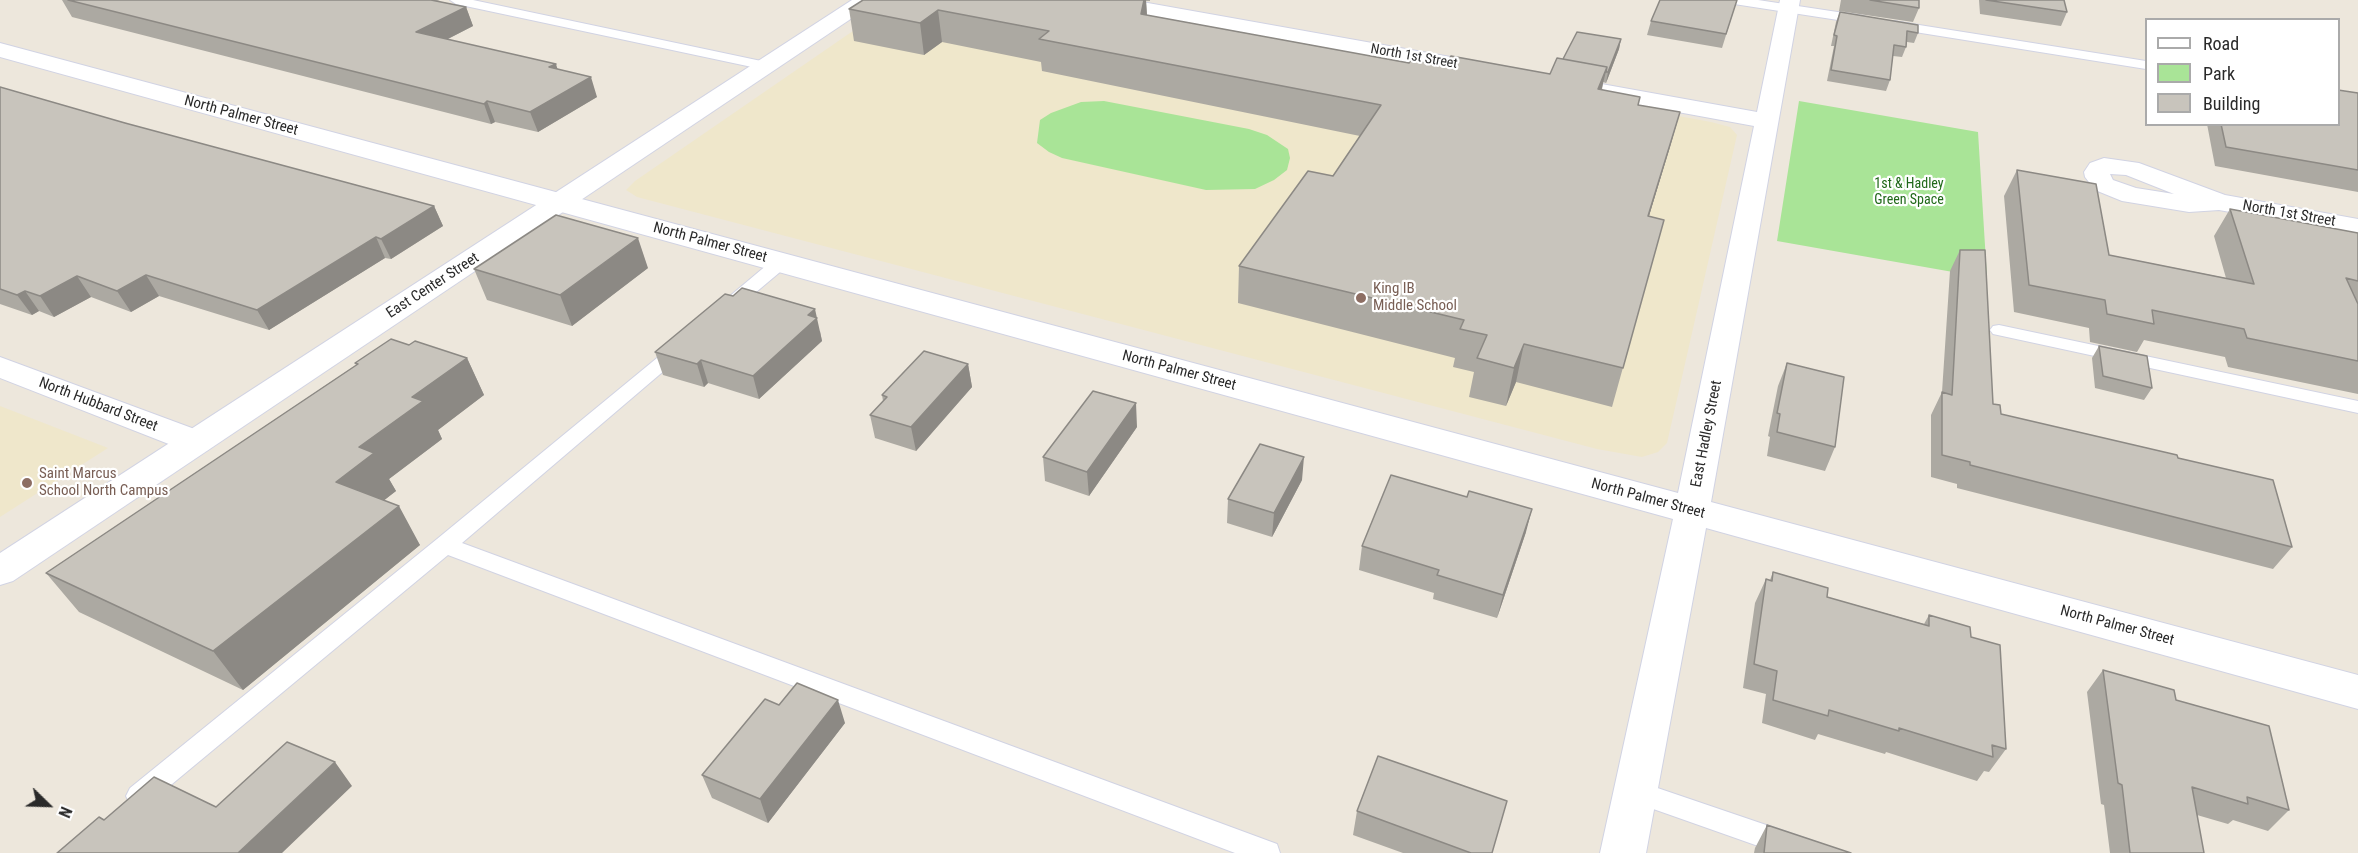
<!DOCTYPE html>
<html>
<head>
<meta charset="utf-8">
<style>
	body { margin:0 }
	#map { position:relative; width:2358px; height:853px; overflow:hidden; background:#ede7dc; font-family:"Roboto Condensed",sans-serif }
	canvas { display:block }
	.legend { position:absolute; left:2145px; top:18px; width:195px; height:108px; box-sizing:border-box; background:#fff; border:2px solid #aaa; margin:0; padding:8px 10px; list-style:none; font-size:18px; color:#2a2a2a }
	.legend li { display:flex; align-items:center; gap:12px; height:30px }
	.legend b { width:30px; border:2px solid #aaa }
	.north { position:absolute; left:18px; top:775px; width:60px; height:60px; -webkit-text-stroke:4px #fff; paint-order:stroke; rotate:113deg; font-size:16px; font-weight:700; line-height:24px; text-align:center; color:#2a2a2a }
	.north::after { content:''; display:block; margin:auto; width:21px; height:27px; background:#2a2a2a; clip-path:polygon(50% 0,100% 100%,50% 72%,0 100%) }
</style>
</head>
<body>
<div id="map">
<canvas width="2358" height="853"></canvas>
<ul class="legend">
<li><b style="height:8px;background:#fff"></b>Road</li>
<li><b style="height:16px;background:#a9e497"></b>Park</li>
<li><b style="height:16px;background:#c8c4bc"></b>Building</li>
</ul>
<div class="north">N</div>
</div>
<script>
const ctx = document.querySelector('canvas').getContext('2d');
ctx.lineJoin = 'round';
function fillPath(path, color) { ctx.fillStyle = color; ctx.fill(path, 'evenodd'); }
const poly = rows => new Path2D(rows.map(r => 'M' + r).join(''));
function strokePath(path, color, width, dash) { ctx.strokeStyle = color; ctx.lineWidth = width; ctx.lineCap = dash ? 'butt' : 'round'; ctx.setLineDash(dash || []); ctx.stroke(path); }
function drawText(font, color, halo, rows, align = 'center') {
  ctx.font = font + ' "Roboto Condensed",sans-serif'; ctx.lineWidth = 4.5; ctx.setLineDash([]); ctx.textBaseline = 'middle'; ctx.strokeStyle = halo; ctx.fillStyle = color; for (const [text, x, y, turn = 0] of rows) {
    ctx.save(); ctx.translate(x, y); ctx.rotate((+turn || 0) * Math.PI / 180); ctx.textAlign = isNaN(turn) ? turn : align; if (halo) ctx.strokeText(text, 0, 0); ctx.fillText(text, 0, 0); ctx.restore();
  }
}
fillPath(poly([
	[898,0,1047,0,1711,122,1730,127,1737,135,1667,443,1658,452,1642,457,1597,449,637,197,626,190,635,181],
	[0,406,108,448,0,517]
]), '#efe7cb');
fillPath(poly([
	[1104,101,1249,129,1267,135,1288,149,1290,158,1287,170,1274,180,1255,189,1206,190,1062,158,1049,152,1037,143,1040,120,1051,113,1081,102],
	[1799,101,1978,132,1987,278,1777,241]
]), '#a9e497');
const service = poly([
	[450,0,473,0,766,62,773,66,766,70,456,4,450,0],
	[1728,0,1758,0,1864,16,1870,20,1864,24,1734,4,1728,0],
	[1894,21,2146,61,2146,69,1890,28,1888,25,1894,21],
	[780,258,788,263,786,267,736,309,724,309,721,305,724,301,774,259,780,258],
	[1999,325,2358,401,2358,413,1993,334,1990,330,1993,326,1999,325],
	[680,342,686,344,689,348,686,352,462,543,1277,844,1280,853,1235,853,448,555,148,804,139,807,130,804,126,796,130,788,437,539,674,344,680,342],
	[1634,780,1822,844,1825,853,1778,853,1625,799,1621,791,1625,783,1634,780]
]);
const minor = poly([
	[1087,0,1131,0,1490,64,1498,66,1501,71,1498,76,1490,78,1097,6,1090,4,1087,0],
	[1780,0,1800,0,1711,502,2358,675,2358,709,1706,528,1646,853,1600,853,1673,519,0,57,0,43,1678,493,1754,126,1596,97,1588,95,1584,90,1588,85,1596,83,1757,112,1780,0],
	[2104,158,2139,163,2225,195,2358,219,2358,235,2219,210,2189,212,2122,201,2095,190,2085,177,2084,172,2090,163,2104,158],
	[2110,174,2126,175,2174,194,2136,188,2113,180,2110,174],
	[0,357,208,434,213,442,208,450,196,453,184,450,0,378,0,357]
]);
const tertiary = poly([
	[852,0,876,0,873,4,13,581,0,585,0,553,852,0]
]);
strokePath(service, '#d1d3e3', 2);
strokePath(minor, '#d1d3e3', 2);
strokePath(tertiary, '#d1d3e3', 2);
fillPath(service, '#fff');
fillPath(minor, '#fff');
fillPath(tertiary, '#fff');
fillPath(poly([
	[62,0,440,0,437,1,466,7,473,26,448,39,557,69,597,97,538,132,495,122,491,124,72,17],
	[863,0,1150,0,1150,1,1146,1,1147,15,1409,63,1550,74,1563,59,1621,39,1619,49,1606,83,1603,82,1602,90,1640,97,1638,105,1680,112,1649,216,1664,220,1612,407,1516,382,1506,406,1469,397,1474,372,1453,367,1455,358,1238,303,1239,266,1333,176,1360,136,1042,71,1041,62,942,42,924,55,854,41,849,9],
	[1737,0,1722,48,1647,35,1651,21],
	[1841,0,1919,0,1919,8,1913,22,1839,11],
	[1979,0,2064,0,2067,12,2061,26,1980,14],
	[1840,12,1918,33,1914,43,1907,42,1906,47,1902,57,1893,56,1890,80,1886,91,1827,81,1834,46,1831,46,1836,22],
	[0,87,125,123,434,206,443,226,391,259,385,258,269,330,159,296,131,312,91,297,54,317,39,311,32,315,0,304],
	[2358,93,2358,192,2215,166,2207,124,2338,124],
	[2017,170,2109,255,2226,278,2214,236,2230,209,2358,233,2358,394,2228,367,2225,357,2144,340,2137,352,2090,342,2089,328,2014,312,2004,196],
	[1960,250,1993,404,2001,414,2178,458,2292,547,2273,569,1957,488,1957,484,1931,477,1931,415,1942,392,1950,271],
	[648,268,572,326,487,300,474,269],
	[820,331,822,341,759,399,708,383,704,387,663,375,655,352],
	[409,345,467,358,484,395,438,430,442,439,389,479,396,491,384,500,420,545,243,690,79,612,46,573,356,365,355,363],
	[2099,346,2152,388,2144,400,2095,388,2092,358],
	[1787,363,1835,447,1825,471,1767,456,1770,437,1768,436,1778,386],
	[968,364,972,387,916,451,875,438,870,415,883,401,882,395],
	[1137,427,1089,496,1045,481,1043,457],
	[1302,480,1272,537,1227,523,1228,499],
	[1526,532,1497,618,1433,599,1434,593,1359,570,1362,546],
	[1773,572,1827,597,1924,624,1929,615,1971,637,2006,749,1989,772,1984,771,1977,781,1886,752,1885,754,1818,734,1815,740,1762,723,1766,694,1743,688,1755,603,1766,579,1770,580],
	[2103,670,2176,700,2289,810,2268,831,2233,820,2228,824,2197,815,2204,853,2110,853,2104,805,2101,804,2087,692],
	[779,705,845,723,768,823,712,798,702,775],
	[1357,811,1492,853,1403,853,1353,835],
	[1767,825,1851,853,1754,853,1755,848]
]), '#aca9a2');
fillPath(poly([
	[1144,0,1146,0,1147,17,1141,14],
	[466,7,473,26,424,51,416,32],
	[938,10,942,42,924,55,920,23],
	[1621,39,1619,49,1606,83,1608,72],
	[556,64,562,84,549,67],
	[1607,67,1599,100,1598,89],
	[591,77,597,97,538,132,530,112],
	[487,101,495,122,491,124,484,104],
	[1680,112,1670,147,1638,252,1648,216],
	[434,206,443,226,391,259,381,239],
	[376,237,385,258,269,330,257,310],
	[638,238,648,268,572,326,560,295],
	[146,275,159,296,131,312,117,291],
	[77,276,91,297,54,317,40,296],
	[25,291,39,311,32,315,17,295],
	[815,309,822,341,759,399,753,376,808,315],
	[1524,344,1516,382,1506,406,1514,368],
	[467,358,484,395,438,430,442,439,389,479,396,491,359,520,336,482,359,447,412,397],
	[701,360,708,383,704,387,697,364],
	[968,364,972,387,916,451,911,427],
	[1136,403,1137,427,1089,496,1087,472],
	[1304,457,1302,480,1272,537,1274,513],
	[399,506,420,545,243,690,213,651],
	[1532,509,1526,532,1497,618,1503,595],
	[838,700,845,723,768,823,760,799],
	[335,762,352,786,282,853,238,853]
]), '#8c8984');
const building = poly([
	[68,0,431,0,466,7,416,32,556,64,549,67,591,77,530,112,487,101,484,104,68,0],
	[863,0,1144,0,1141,14,1409,63,1411,60,1445,66,1451,56,1550,74,1557,58,1607,67,1598,89,1640,97,1638,105,1680,112,1648,216,1664,220,1623,368,1524,344,1514,368,1477,358,1487,335,1460,329,1464,320,1239,266,1308,171,1333,176,1381,105,1039,39,1049,31,938,10,920,23,849,9,863,0],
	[1660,0,1737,0,1726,34,1651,21,1660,0],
	[1870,0,1919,0,1919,8,1870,0],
	[1986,0,2064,0,2067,12,1986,0],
	[1840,12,1918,25,1918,33,1907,31,1906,47,1894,45,1890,80,1831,70,1837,36,1834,35,1840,12],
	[1577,32,1621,39,1608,72,1606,72,1607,67,1563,59,1577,32],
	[0,87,125,123,434,206,381,239,376,237,257,310,146,275,117,291,77,276,40,296,25,291,17,295,0,289,0,87],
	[2338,90,2358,93,2358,170,2226,147,2221,124,2338,124,2338,90],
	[2017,170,2096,184,2109,255,2254,284,2230,209,2358,233,2358,281,2346,278,2358,304,2358,361,2247,338,2244,329,2152,310,2154,324,2107,314,2105,300,2029,285,2017,170],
	[556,215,638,238,560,295,474,269,556,215],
	[1960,250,1985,250,1993,404,2000,405,2001,414,2177,455,2178,458,2273,480,2292,547,1970,465,1970,462,1942,455,1942,392,1952,395,1960,250],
	[742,288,815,309,808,315,817,318,753,376,701,360,697,364,655,352,725,294,733,296,742,288],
	[391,339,409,345,415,341,467,358,412,397,423,401,359,447,374,453,336,482,399,506,213,651,46,573,358,364,355,363,391,339],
	[2099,346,2147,356,2152,388,2103,376,2099,346],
	[924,351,968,364,911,427,870,415,887,397,882,395,924,351],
	[1787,363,1844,377,1835,447,1777,432,1780,414,1777,413,1787,363],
	[1093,391,1136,403,1087,472,1043,457,1093,391],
	[1260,444,1304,457,1274,513,1228,499,1260,444],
	[1391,475,1467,497,1469,491,1532,509,1503,595,1437,575,1439,570,1362,546,1391,475],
	[1773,572,1828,588,1827,597,1929,626,1929,615,1970,627,1971,637,2000,645,2006,749,1992,745,1993,757,1899,728,1899,731,1829,710,1828,716,1773,700,1777,671,1754,664,1766,579,1772,581,1773,572],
	[2103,670,2174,690,2176,700,2269,726,2289,810,2247,797,2248,804,2192,787,2204,853,2130,853,2122,785,2118,783,2103,670],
	[797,683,838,700,760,799,702,775,765,699,779,705,797,683],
	[287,742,335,762,238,853,57,853,99,817,104,820,154,777,216,807,287,742],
	[1378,756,1507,801,1492,853,1471,853,1357,811,1378,756],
	[1767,825,1851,853,1764,853,1767,825]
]);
fillPath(building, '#c8c4bc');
strokePath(building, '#8c8984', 1.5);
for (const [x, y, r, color] of [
	[1361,298,6,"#8d6e63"],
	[27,483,6,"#8d6e63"]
]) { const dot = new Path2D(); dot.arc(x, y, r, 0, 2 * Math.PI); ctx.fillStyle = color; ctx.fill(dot); strokePath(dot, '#fff', 2); }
drawText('14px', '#2a2a2a', '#fff', [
	["North 1st Street",1414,57,10]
]);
drawText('14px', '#206919', '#fff', [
	["1st & Hadley",1909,184],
	["Green Space",1909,200]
]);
drawText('15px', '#2a2a2a', '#fff', [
	["North Palmer Street",241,116,15],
	["North 1st Street",2289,214,10],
	["North Palmer Street",710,243,15],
	["East Center Street",433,286,-33],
	["North Palmer Street",1179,371,15],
	["North Hubbard Street",98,405,21],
	["East Hadley Street",1707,434,-79],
	["North Palmer Street",1648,499,15],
	["North Palmer Street",2117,626,15]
]);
drawText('15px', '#785e54', '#fff', [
	["King IB",1373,289],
	["Middle School",1373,306],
	["Saint Marcus",39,474],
	["School North Campus",39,491]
], 'left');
</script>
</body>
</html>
